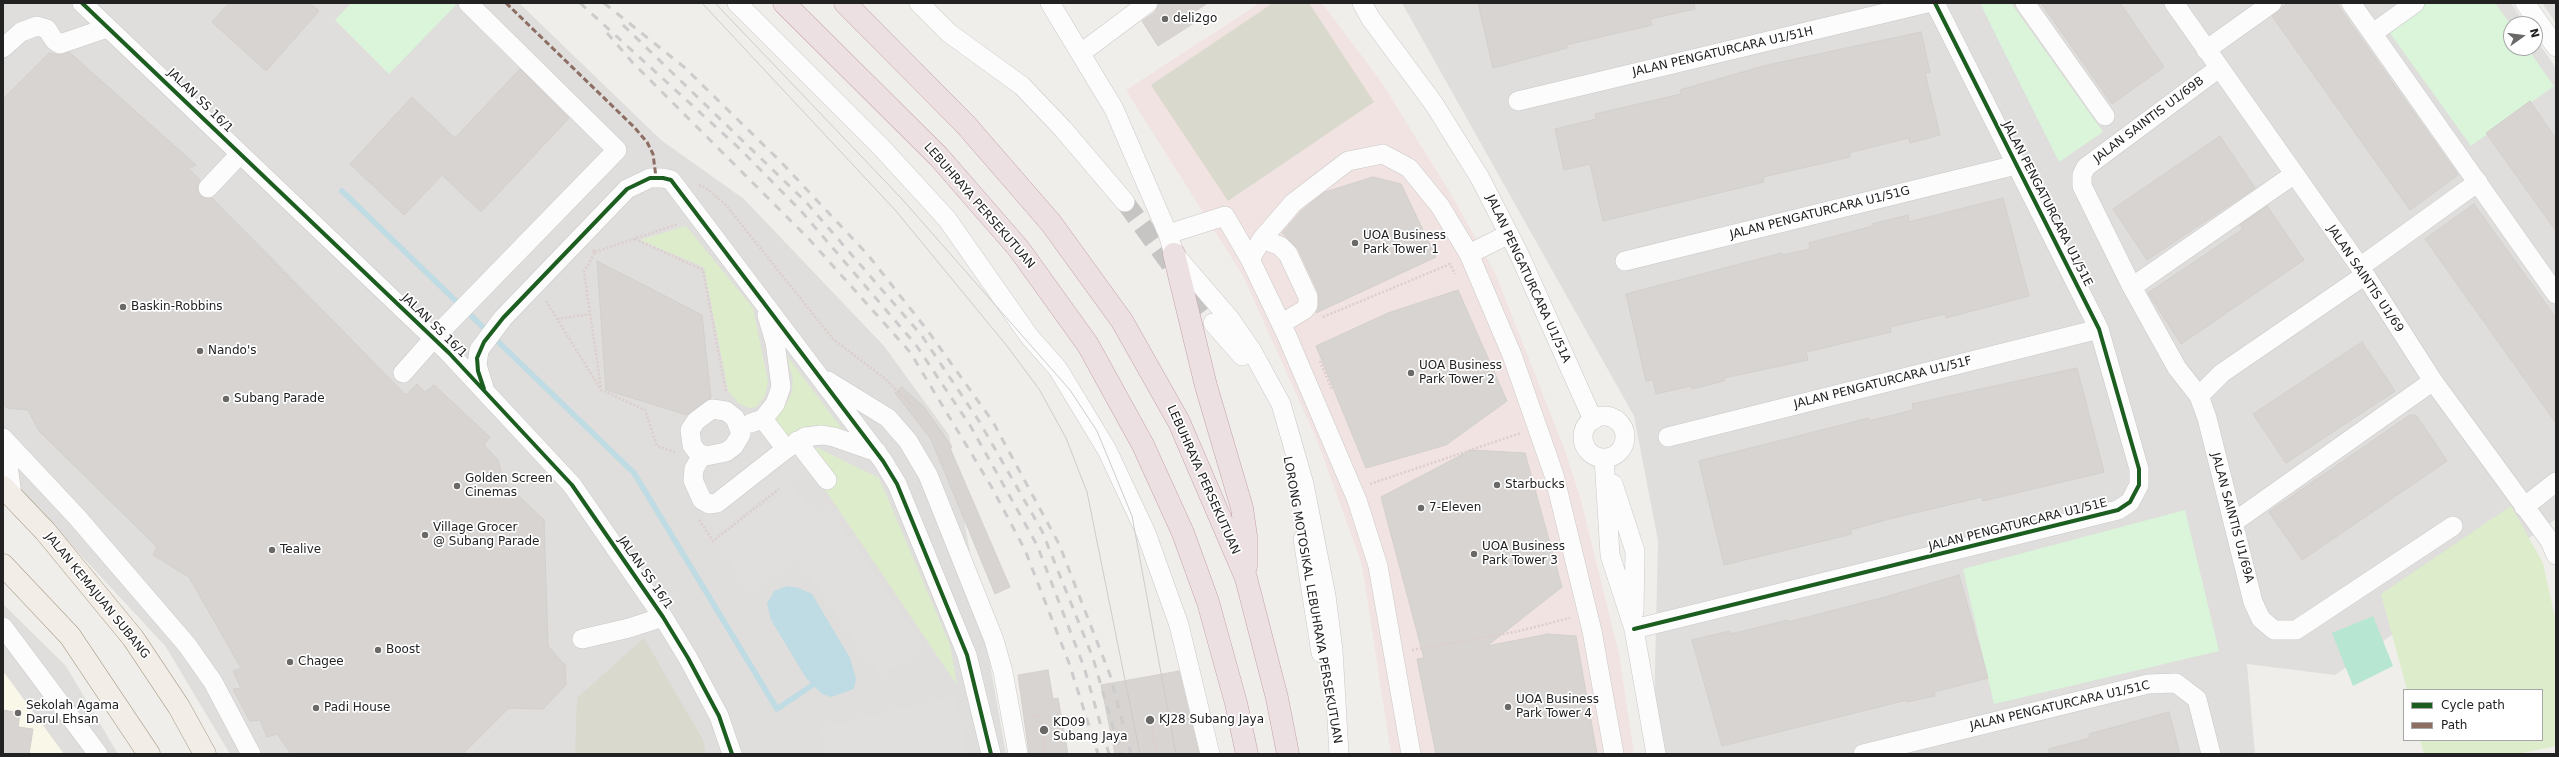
<!DOCTYPE html>
<html>
<head>
<meta charset="utf-8">
<style>
	body { margin:0 }
	#map { position:relative; width:2559px; height:757px; overflow:hidden; background:#f0eeeb; font-family:"DejaVu Sans",sans-serif }
	canvas { display:block }
	.frame { position:absolute; inset:0; border:4px solid #222; pointer-events:none }
	.legend { position:absolute; left:2403px; top:689px; width:140px; height:52px; box-sizing:border-box; background:#fff; border:1px solid #a7a7a7; margin:0; padding:5px 7px; list-style:none; font-size:12px; color:#222 }
	.legend li { display:flex; align-items:center; gap:8px; height:20px }
	.legend b { width:20px; border:1px solid #a7a7a7 }
	.north { position:absolute; left:2503px; top:16px; width:40px; height:40px; box-sizing:border-box; background:#fff; border:1px solid #a7a7a7; border-radius:50%; rotate:76deg; font-size:11px; font-weight:700; line-height:16px; text-align:center; color:#222 }
	.north::after { content:''; display:block; margin:auto; width:14px; height:18px; background:#6a6968; clip-path:polygon(50% 0,100% 100%,50% 72%,0 100%) }
</style>
</head>
<body>
<div id="map">
<canvas width="2559" height="757"></canvas>
<div class="frame"></div>
<ul class="legend">
<li><b style="height:5px;background:#1b5e20"></b>Cycle path</li>
<li><b style="height:5px;background:#8d6e63"></b>Path</li>
</ul>
<div class="north">N</div>
</div>
<script>
const ctx = document.querySelector('canvas').getContext('2d');
ctx.lineJoin = 'round';
function fillPath(path, color) { ctx.fillStyle = color; ctx.fill(path, 'evenodd'); }
const poly = rows => new Path2D(rows.map(r => 'M' + r).join(''));
function strokePath(path, color, width, dash) { ctx.strokeStyle = color; ctx.lineWidth = width; ctx.lineCap = dash ? 'butt' : 'round'; ctx.setLineDash(dash || []); ctx.stroke(path); }
function drawText(font, color, halo, rows, align = 'center') {
  ctx.font = font + ' "DejaVu Sans",sans-serif'; ctx.lineWidth = 3.5; ctx.setLineDash([]); ctx.textBaseline = 'middle'; ctx.strokeStyle = halo; ctx.fillStyle = color; for (const [text, x, y, turn = 0] of rows) {
    ctx.save(); ctx.translate(x, y); ctx.rotate((+turn || 0) * Math.PI / 180); ctx.textAlign = isNaN(turn) ? turn : align; if (halo) ctx.strokeText(text, 0, 0); ctx.fillText(text, 0, 0); ctx.restore();
  }
}
fillPath(poly([
	[3,3,519,3,661,140,744,199,884,346,949,435,1006,754,230,754,166,647,3,471],
	[1402,3,2511,3,2525,24,2511,24,2511,48,2535,48,2535,38,2556,68,2556,519,2335,675,2247,664,2255,754,1653,754,1658,541,1634,416],
	[2542,3,2556,3,2556,23],
	[3,604,66,666,118,754,3,754]
]), '#dfdedc');
fillPath(poly([
	[1260,3,1322,3,1380,80,1451,194,1495,273,1563,445,1581,500,1619,654,1634,754,1391,754,1362,565,1317,440,1243,276,1126,90]
]), '#f1e3e1');
fillPath(poly([
	[3,671,64,754,3,754]
]), '#f8f7e8');
fillPath(poly([
	[1273,3,1309,3,1374,102,1228,201,1151,85],
	[644,638,703,740,706,754,575,754,577,698]
]), '#d9d9cd');
fillPath(poly([
	[686,226,753,308,768,382,765,396,756,407,749,408,738,403,728,390,704,267,640,240],
	[787,356,845,433,816,425,801,428,785,437,772,420,787,403,792,391,793,380],
	[818,448,879,478,950,645,957,685,824,488,813,449],
	[2511,506,2543,563,2556,622,2556,746,2518,754,2424,754,2420,740,2542,740,2542,690,2407,690,2381,594]
]), '#ddeccb');
fillPath(poly([
	[351,3,454,3,456,5,389,74,335,20],
	[1980,3,2011,3,2103,132,2059,162],
	[2423,3,2495,3,2511,25,2511,48,2527,48,2554,86,2471,146,2387,29],
	[2185,510,2219,651,1994,704,1963,569]
]), '#daf5da');
fillPath(poly([
	[2373,616,2393,666,2353,686,2332,633]
]), '#b7e6d2');
fillPath(poly([
	[798,432,818,458,716,534,687,496,760,441,769,452],
	[793,485,815,516,828,508,925,645,881,677,797,558,751,591,715,541],
	[956,696,967,754,826,754,821,728]
]), '#e0dfde');
fillPath(poly([
	[787,586,799,588,812,594,850,658,856,679,854,689,831,697,822,694,806,678,771,620,767,604,774,591]
]), '#bfdbe3');
strokePath(poly([
	[342,191,634,473,777,709,814,684]
]), '#bfdbe3', 5.5);
const building = poly([
	[229,3,310,3,319,11,266,71,212,22,229,3],
	[1159,3,1208,3,1189,15,1194,23,1158,46,1142,21,1155,12,1159,3],
	[1478,3,1694,3,1695,9,1650,19,1652,25,1566,45,1567,48,1493,68,1478,3],
	[2041,3,2120,3,2164,67,2112,104,2041,3],
	[2288,3,2336,3,2458,175,2410,210,2272,16,2288,3],
	[1921,32,1930,72,1925,73,1940,135,1910,143,1909,138,1849,153,1850,157,1763,177,1764,182,1603,221,1590,164,1564,170,1555,129,1596,119,1595,114,1681,94,1680,90,1767,65,1921,32],
	[69,52,196,165,188,168,200,180,197,186,200,196,212,198,406,395,417,384,425,392,434,385,490,437,484,445,498,460,504,482,544,520,548,646,565,665,566,685,543,709,509,708,463,754,291,754,277,734,267,737,260,720,250,721,233,689,241,688,233,671,241,668,189,577,153,555,157,547,39,431,28,410,7,408,3,404,3,99,49,53,59,55,69,52],
	[520,69,569,118,481,212,442,175,404,215,350,164,412,97,455,138,520,69],
	[2530,101,2556,139,2556,231,2486,133,2530,101],
	[2220,136,2255,188,2147,260,2113,209,2220,136],
	[1373,177,1401,184,1436,257,1316,313,1319,305,1318,292,1298,249,1282,233,1301,211,1325,192,1373,177],
	[2003,198,2029,296,1946,318,1945,314,1890,327,1891,332,1806,352,1808,360,1724,378,1724,381,1692,389,1691,386,1656,394,1653,380,1646,381,1626,294,1782,253,1783,255,1810,249,1809,243,1873,226,1872,224,1908,215,1909,222,2003,198],
	[2474,204,2556,318,2556,423,2425,239,2474,204],
	[2267,206,2304,260,2181,344,2148,293,2243,229,2240,225,2267,206],
	[597,261,702,315,711,398,687,415,606,390,597,261],
	[1458,290,1507,401,1446,445,1366,468,1316,346,1388,313,1458,290],
	[2362,342,2395,391,2286,463,2253,414,2362,342],
	[2077,368,2104,472,1983,501,1982,497,1893,518,1850,530,1852,534,1724,565,1699,461,1869,418,1869,421,1913,410,1912,404,2077,368],
	[902,387,924,407,952,447,950,448,1010,587,995,594,931,439,895,393,902,387],
	[2410,415,2416,415,2447,461,2302,560,2269,512,2410,415],
	[1471,450,1525,453,1562,587,1487,646,1548,634,1576,636,1597,754,1436,754,1417,659,1424,658,1381,497,1471,450],
	[1959,575,1988,678,1934,692,1935,696,1907,702,1907,700,1722,746,1692,640,1730,631,1731,634,1788,620,1788,622,1885,597,1959,575],
	[1048,670,1053,699,1058,698,1068,754,1029,754,1018,675,1048,670],
	[1179,671,1199,754,1115,754,1101,685,1179,671],
	[3,710,20,713,18,727,33,729,29,754,3,754,3,710],
	[2169,712,2180,754,2049,754,2049,749,2090,738,2089,734,2169,712]
]);
fillPath(building, '#d7d4d2');
strokePath(building, '#d3d0cc', 1);
strokePath(poly([
	[1125,202,1213,323]
]), '#c7c5c3', 19, [19, 10]);
const minor = poly([
	[82,3,449,353,572,485,663,617,688,658,719,716,732,754],
	[737,3,881,147,947,219,1029,336,1058,369,1107,450,1146,533,1179,625,1210,754],
	[919,3,949,33,1022,86,1063,129,1125,202],
	[1050,3,1114,109,1168,234,1174,254,1230,319,1252,351,1281,404,1304,484,1326,596,1333,650,1339,754],
	[1362,3,1371,19,1434,104,1480,178,1519,254,1593,420],
	[2025,3,2105,116],
	[2174,3,2360,267,2433,381,2550,541,2556,555],
	[2351,3,2556,294],
	[2525,3,2556,47],
	[2373,33,2415,3],
	[3,48,21,32,37,26,47,29,54,40,60,44,107,28],
	[2206,50,2272,3],
	[1081,53,1148,3],
	[1518,101,1927,3],
	[208,188,240,154],
	[1168,234,1225,216,1250,259,1287,336,1357,500,1378,566,1411,754],
	[1262,239,1280,246,1288,254,1308,297,1308,305,1304,310,1281,324],
	[1469,254,1509,234],
	[1250,259,1262,239,1293,203,1348,161,1383,154,1409,168,1440,206,1469,254,1512,355,1554,475,1592,631,1614,754],
	[1625,261,2016,165],
	[2360,267,2478,182],
	[2365,275,2222,373,2199,396,2207,418,2253,602,2261,619,2274,630,2296,630,2453,526],
	[2132,287,2293,175],
	[1213,323,1242,356],
	[403,373,434,338,617,150,468,3],
	[828,381,888,418,908,441,928,475,994,640,1003,672,1018,754],
	[484,388,477,365,479,350,503,318,627,189,650,178,663,178,671,180,883,461,897,484,967,655,991,754],
	[2199,396,2177,368,2132,287,2082,186,2082,175,2086,167,2219,68],
	[712,409,726,411,735,418,741,434,734,446,726,452,706,456,698,453,692,445,690,430,696,421,712,409],
	'1583 437a21 21 0 1 1 42 0a21 21 0 1 1-42 0Z',
	[763,419,775,404,781,387,775,342,767,315],
	[751,423,763,419,786,449],
	[1668,437,2099,329],
	[3,438,77,517,187,645,213,682,251,754],
	[5,441,12,496],
	[797,441,827,480],
	[702,455,694,469,693,480,702,500,709,504,717,503,786,449,805,437,822,435,834,437,877,452],
	[1604,458,1610,555,1634,629,1656,754],
	[1613,484,1635,551,1634,612],
	[2524,507,2556,482],
	[2234,522,2433,381],
	[1303,539,1321,653],
	[3,627,98,754],
	[1634,629,2118,510,2130,502,2139,485,2139,469,2099,329,1935,3],
	[582,639,629,628,663,617],
	[1863,754,2148,684,2176,683,2197,699,2211,754]
]);
const major = poly([
	[3,487,45,531,133,638,179,707,205,754],
	[3,565,70,636,149,754]
]);
const highway = poly([
	[784,3,939,157,1019,249,1088,345,1143,445,1183,533,1208,602,1236,703,1247,754],
	[845,3,966,125,1051,223,1122,321,1179,422,1246,578,1277,698,1288,754],
	[1174,254,1206,386,1242,508,1246,536,1246,567]
]);
strokePath(minor, '#c9c8c7', 20);
strokePath(major, '#a79c86', 23);
strokePath(highway, '#c5a2ac', 23);
strokePath(poly([
	[699,185,706,188,725,204,833,339,884,378,917,410],
	[635,239,703,270,726,392],
	[593,250,595,252,584,272,601,388],
	[595,252,678,224],
	[546,301,601,390,645,410,657,446,675,452],
	[1323,317,1450,264,1455,274],
	[557,319,590,314],
	[1320,361,1332,390],
	[1370,484,1521,433],
	[699,520,713,541,779,489],
	[1412,650,1515,632,1570,618],
	[1029,717,1039,715,1046,754],
	[1150,718,1157,754]
]), '#dccecd', 2.5, [2, 2]);
strokePath(minor, '#fdfcfc', 19);
strokePath(major, '#f3ede7', 22);
strokePath(highway, '#ece0e2', 22);
strokePath(poly([
	[702,3,896,211,1007,346,1039,389,1066,438,1087,492,1140,754],
	[715,3,902,199,1070,390,1097,431,1132,516,1176,754]
]), '#ccc', 1);
strokePath(poly([
	[580,3,740,149,801,211,916,345,971,427,1037,545,1084,667,1109,754],
	[604,3,684,67,781,162,868,255,928,331,993,422,1059,544,1110,675,1131,754],
	[623,25,806,202,922,336,979,421,1042,531,1093,658,1121,754],
	[607,33,633,63,808,238,910,352,991,486,1025,550,1069,663,1098,754]
]), '#ccc', 3, [8, 8]);
strokePath(poly([
	[506,3,634,127,647,142,653,154,656,177]
]), '#8d6e63', 3, [6, 3]);
strokePath(poly([
	[82,3,449,353,572,485,663,617,688,658,719,716,732,754],
	[484,389,478,371,477,358,484,342,503,318,627,189,650,178,663,178,671,180,883,461,897,484,967,655,991,754],
	[1634,629,2118,510,2130,502,2139,485,2139,469,2099,329,1935,3]
]), '#1b5e20', 4);
for (const [x, y, r, color] of [
	[1165,19,4,"#6a6968"],
	[1355,243,4,"#6a6968"],
	[123,307,4,"#6a6968"],
	[200,351,4,"#6a6968"],
	[1411,373,4,"#6a6968"],
	[226,399,4,"#6a6968"],
	[1497,485,4,"#6a6968"],
	[457,486,4,"#6a6968"],
	[1421,508,4,"#6a6968"],
	[425,535,4,"#6a6968"],
	[272,550,4,"#6a6968"],
	[1474,554,4,"#6a6968"],
	[378,650,4,"#6a6968"],
	[290,662,4,"#6a6968"],
	[1508,707,4,"#6a6968"],
	[316,708,4,"#6a6968"],
	[18,713,4,"#6a6968"],
	[1150,720,5,"#6a6968"],
	[1044,730,5,"#6a6968"]
]) { const dot = new Path2D(); dot.arc(x, y, r, 0, 2 * Math.PI); ctx.fillStyle = color; ctx.fill(dot); strokePath(dot, '#fff', 1.5); }
drawText('12px', '#222', '#fff', [
	["deli2go",1173,19],
	["UOA Business",1363,236],
	["Park Tower 1",1363,250],
	["Baskin-Robbins",131,307],
	["Nando's",208,351],
	["UOA Business",1419,366],
	["Park Tower 2",1419,380],
	["Subang Parade",234,399],
	["Golden Screen",465,479],
	["Cinemas",465,493],
	["Starbucks",1505,485],
	["7-Eleven",1429,508],
	["Village Grocer",433,528],
	["@ Subang Parade",433,542],
	["UOA Business",1482,547],
	["Park Tower 3",1482,561],
	["Tealive",280,550],
	["Boost",386,650],
	["Chagee",298,662],
	["UOA Business",1516,700],
	["Park Tower 4",1516,714],
	["Sekolah Agama",26,706],
	["Darul Ehsan",26,720],
	["Padi House",324,708],
	["KJ28 Subang Jaya",1159,720],
	["KD09",1053,723],
	["Subang Jaya",1053,737]
], 'left');
drawText('12px', '#222', '#fff', [
	["JALAN PENGATURCARA U1/51H",1723,52,-13],
	["JALAN SS 16/1",200,101,44],
	["JALAN SAINTIS U1/69B",2149,120,-37],
	["JALAN PENGATURCARA U1/51E",2047,204,63],
	["LEBUHRAYA PERSEKUTUAN",979,206,49],
	["JALAN PENGATURCARA U1/51G",1820,213,-14],
	["JALAN PENGATURCARA U1/51A",1528,279,65],
	["JALAN SAINTIS U1/69",2365,279,56],
	["JALAN SS 16/1",434,326,44],
	["JALAN PENGATURCARA U1/51F",1883,383,-14],
	["LEBUHRAYA PERSEKUTUAN",1203,480,66],
	["JALAN SAINTIS U1/69A",2232,518,75],
	["JALAN PENGATURCARA U1/51E",2018,525,-14],
	["JALAN SS 16/1",645,573,55],
	["JALAN KEMAJUAN SUBANG",97,596,51],
	["LORONG MOTOSIKAL LEBUHRAYA PERSEKUTUAN",1312,600,80],
	["JALAN PENGATURCARA U1/51C",2060,706,-13]
]);
</script>
</body>
</html>
